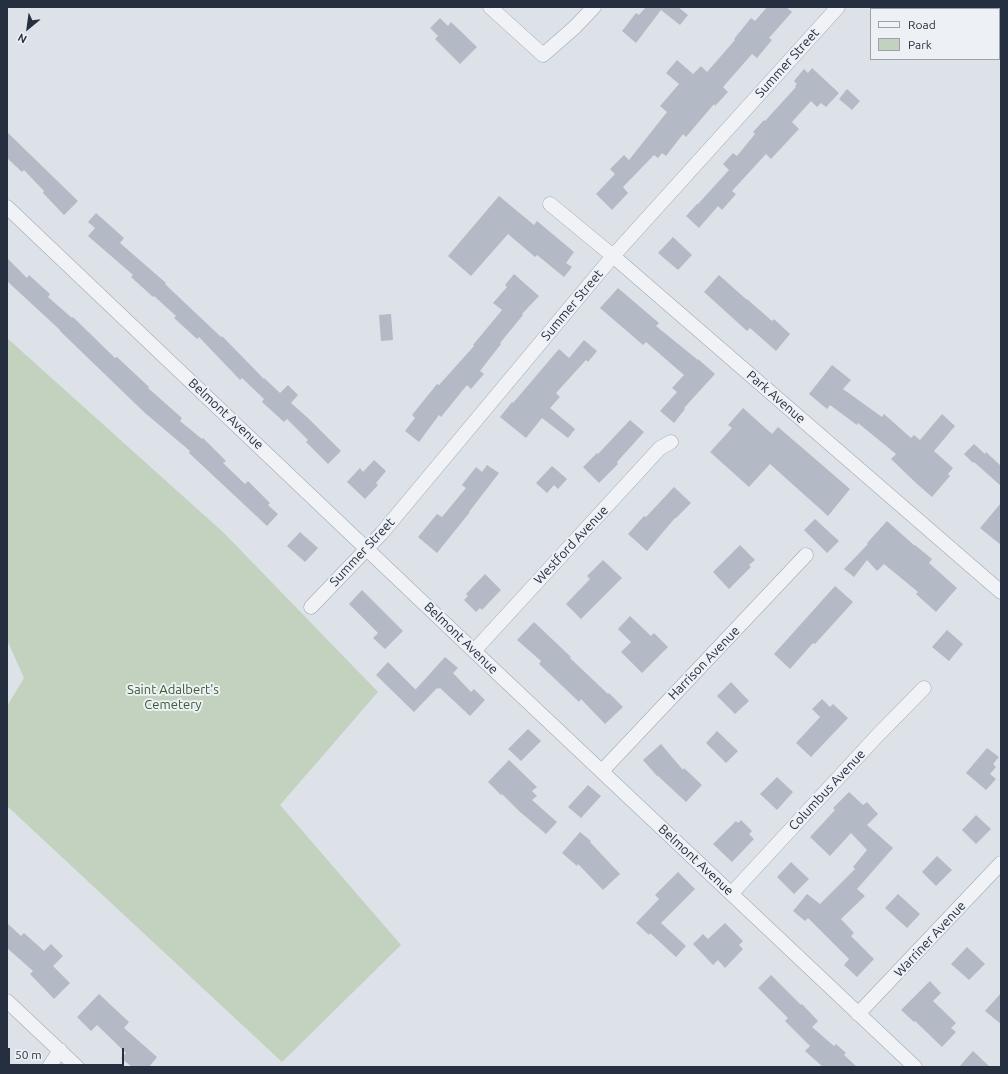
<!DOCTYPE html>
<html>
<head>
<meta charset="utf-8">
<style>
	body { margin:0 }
	#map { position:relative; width:1008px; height:1074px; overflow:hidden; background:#dde1e8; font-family:Ubuntu,sans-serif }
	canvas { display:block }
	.frame { position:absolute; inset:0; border:8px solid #262f3f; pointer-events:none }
	.legend { position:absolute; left:870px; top:8px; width:130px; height:52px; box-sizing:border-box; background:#edf0f5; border:1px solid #9da3ac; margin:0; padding:5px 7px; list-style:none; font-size:12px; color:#262f3f }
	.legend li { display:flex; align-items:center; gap:8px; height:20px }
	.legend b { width:20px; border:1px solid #9da3ac }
	.north { position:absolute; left:8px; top:8px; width:40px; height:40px; -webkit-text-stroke:3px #edf0f5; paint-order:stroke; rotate:209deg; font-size:11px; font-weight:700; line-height:16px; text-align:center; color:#262f3f }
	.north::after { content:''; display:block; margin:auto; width:14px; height:18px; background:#262f3f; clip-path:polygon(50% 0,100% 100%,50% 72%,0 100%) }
	.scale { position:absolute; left:8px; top:1048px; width:116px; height:18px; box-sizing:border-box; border:2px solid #262f3f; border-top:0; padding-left:5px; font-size:12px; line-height:14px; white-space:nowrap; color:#262f3f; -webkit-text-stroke:3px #edf0f5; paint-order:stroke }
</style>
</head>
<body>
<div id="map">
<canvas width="1008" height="1074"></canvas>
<div class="frame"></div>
<ul class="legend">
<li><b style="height:5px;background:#f0f2f6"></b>Road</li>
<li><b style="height:11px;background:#c3d2be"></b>Park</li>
</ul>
<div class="north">N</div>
<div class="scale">50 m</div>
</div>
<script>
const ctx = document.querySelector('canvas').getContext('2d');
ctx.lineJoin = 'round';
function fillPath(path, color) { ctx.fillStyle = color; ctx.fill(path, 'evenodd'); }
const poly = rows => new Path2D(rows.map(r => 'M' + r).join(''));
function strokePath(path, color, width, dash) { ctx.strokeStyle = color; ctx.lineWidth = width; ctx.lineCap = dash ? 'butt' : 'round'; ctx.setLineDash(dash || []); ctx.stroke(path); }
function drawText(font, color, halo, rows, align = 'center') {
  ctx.font = font + ' Ubuntu,sans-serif'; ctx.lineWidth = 4; ctx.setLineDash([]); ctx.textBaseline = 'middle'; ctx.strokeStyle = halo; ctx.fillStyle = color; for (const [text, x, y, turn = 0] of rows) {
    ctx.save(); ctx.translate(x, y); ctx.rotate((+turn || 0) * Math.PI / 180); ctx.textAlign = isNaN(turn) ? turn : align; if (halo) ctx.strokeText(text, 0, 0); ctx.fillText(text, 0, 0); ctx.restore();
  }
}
fillPath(poly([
	[7,338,224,533,378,692,280,805,401,945,282,1062,7,806,7,706,24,678,7,640]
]), '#c3d2be');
fillPath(poly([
	[646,7,678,7,688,15,680,25,661,10,636,43,622,31,636,13,639,15],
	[767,7,786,7,792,12,769,38,772,40,757,58,752,54,723,87,728,92,715,106,714,104,686,137,683,134,666,156,662,153,658,158,654,155,623,187,628,193,612,210,596,194,615,174,610,169,624,155,629,160,667,112,660,106,679,84,666,73,677,60,693,74,701,66,707,72,735,40,734,39,751,18,755,21],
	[440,18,448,26,451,22,477,47,460,64,435,39,438,36,430,28],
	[812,68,839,93,826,107,821,103,817,107,811,101,792,122,799,129,771,159,766,154,732,191,736,194,722,210,718,206,699,228,686,216,697,204,698,204,729,170,723,164,733,153,737,156,755,134,753,132,764,120,765,121,796,87,795,86,797,84,794,81,804,69,808,73],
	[847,89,860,101,852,110,839,99],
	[7,132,78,201,64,215,43,193,44,191,24,170,22,172,7,158],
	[499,196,534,225,537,221,574,252,566,263,572,267,564,277,537,255,535,257,508,234,471,276,448,256],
	[96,213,124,238,120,243,166,283,165,284,221,337,222,336,264,379,264,378,280,393,288,385,298,395,291,403,309,419,341,451,328,464,306,442,308,440,287,419,284,422,262,402,264,399,242,378,240,380,199,337,197,339,174,318,176,316,154,296,153,297,131,277,133,275,88,236,95,228,88,222],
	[673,237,692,255,678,270,658,253],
	[7,258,27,278,29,275,50,294,48,297,72,318,73,317,115,358,117,357,149,387,148,388,182,418,180,421,202,439,203,438,226,461,223,463,245,484,248,481,270,503,268,505,278,514,267,526,189,453,190,451,145,413,60,331,60,330,7,281],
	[514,274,539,296,522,314,523,315,500,343,501,344,480,371,484,374,471,389,467,385,441,417,439,415,419,442,405,431,415,418,412,415,437,384,439,385,474,346,473,345,502,310,493,303,507,287,505,285],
	[719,275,747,300,747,299,772,321,774,319,790,334,776,351,750,328,747,331,704,292],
	[618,288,659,323,656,326,698,360,698,359,715,374,684,408,685,409,674,423,660,411,677,392,672,388,684,375,646,342,643,345,600,308],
	[391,314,393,340,381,341,379,315],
	[584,340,597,351,588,362,586,360,556,393,560,397,550,408,575,429,568,438,542,418,526,438,500,417,512,402,513,403,559,349,569,358],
	[832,365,851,380,843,389,882,417,884,414,911,438,914,435,920,440,942,414,955,426,934,451,953,468,948,474,950,476,932,497,916,483,891,459,896,454,858,423,857,425,830,405,827,409,809,394],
	[743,408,772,434,778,427,850,489,828,516,770,464,749,487,710,452,732,428,728,425],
	[630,420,644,432,617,462,618,464,599,483,583,467,597,453,598,454],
	[974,444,985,454,986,452,1001,466,1001,486,974,462,973,463,964,454],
	[374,460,386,471,376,483,378,485,365,499,347,482,360,468,363,472],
	[487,465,499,473,469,512,470,512,437,553,418,537,437,514,442,517,466,488,462,485,476,467,482,472],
	[552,466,567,479,558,489,554,485,547,493,536,483],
	[674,487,691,503,676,518,675,518,647,551,628,534,644,516,646,517],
	[1001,503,1001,545,980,528],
	[815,519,839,541,827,553,804,530],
	[887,521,915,546,915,545,932,559,929,563,957,588,936,612,916,594,918,592,884,564,877,571,867,560,854,577,844,569,868,544,867,543],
	[300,532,318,548,305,562,287,546],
	[740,545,755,560,749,565,751,567,729,589,713,572],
	[603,560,622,578,581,619,566,604,590,579,587,576],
	[485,574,501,590,482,610,480,608,476,612,464,600,468,596,466,594],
	[835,586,853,602,815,644,813,643,790,669,774,654],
	[362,590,403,631,385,649,373,638,378,633,349,604],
	[630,616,651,636,654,633,668,647,642,673,621,652,631,642,618,629],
	[534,622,571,657,570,658,608,694,609,693,623,707,605,724,581,699,579,702,555,679,539,664,541,661,517,640],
	[947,630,963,644,949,661,932,647],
	[445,657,458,668,453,673,471,692,474,689,485,700,470,716,440,688,438,689,437,688,414,712,376,675,388,662,415,689,416,689],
	[731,682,749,701,735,714,717,696],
	[822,699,830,707,833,704,848,718,811,757,796,743,820,717,812,709],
	[528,729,541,741,521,761,508,749],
	[717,731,738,751,726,763,706,743],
	[661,744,683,770,684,768,702,785,686,802,658,776,657,776,643,760],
	[987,748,999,757,993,764,996,767,990,774,996,779,986,790,966,773],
	[509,760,537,787,532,791,537,796,532,800,557,822,546,834,519,811,502,794,501,795,488,782],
	[777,777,793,792,777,810,760,794],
	[588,785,601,796,581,818,568,807],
	[849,792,863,805,867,802,878,814,867,825,893,848,857,889,865,896,841,919,854,933,851,936,874,959,857,977,844,965,849,959,808,918,805,921,793,911,807,894,820,904,855,869,853,867,867,850,851,833,830,856,810,837,835,810,833,808],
	[976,815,991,829,976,844,962,830],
	[741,820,752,831,749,834,754,839,732,862,713,844,736,821,738,823],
	[580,832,591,841,590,842,620,874,603,890,578,864,577,866,562,853],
	[937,856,952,870,936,886,922,872],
	[791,862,809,879,794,894,777,877],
	[678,872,695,889,661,923,686,946,676,957,650,933,649,935,636,923,659,899,655,895],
	[898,894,920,914,907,928,885,908],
	[7,923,21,936,24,933,44,951,51,944,63,956,53,966,70,983,54,999,30,974,33,971,7,948],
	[725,923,743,941,739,945,743,949,725,968,718,960,713,965,693,944,703,934,708,939],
	[967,947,985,964,969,980,951,964],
	[771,975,801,1005,802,1004,818,1021,812,1027,834,1046,836,1044,846,1053,844,1055,857,1067,823,1067,805,1051,810,1046,785,1021,788,1018,758,988],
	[930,981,941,993,933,1001,956,1023,951,1028,956,1032,942,1047,915,1021,914,1022,901,1010],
	[1001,993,1001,1024,985,1011],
	[99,994,129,1022,124,1028,157,1057,149,1067,132,1067,121,1058,126,1053,97,1025,91,1031,77,1017],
	[973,1051,990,1067,959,1067]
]), '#b4bac5');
const minor = poly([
	[490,7,543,55,575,27,594,7],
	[550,204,613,256,1001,592],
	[7,207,474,651,915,1067],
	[311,607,381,534,613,256,838,7],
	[474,651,660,448,671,442],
	[602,771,806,555],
	[732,893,876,737,924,688],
	[7,1001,77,1067],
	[858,1014,1001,863],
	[49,1067,60,1050]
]);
strokePath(minor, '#a2a8b2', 15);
strokePath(minor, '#f0f2f6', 14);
drawText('13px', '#262f3f', '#edf0f5', [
	["Summer Street",787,63,-48],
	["Summer Street",572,305,-50],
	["Park Avenue",776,397,41],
	["Belmont Avenue",226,414,43],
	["Westford Avenue",571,545,-47],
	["Summer Street",362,552,-47],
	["Belmont Avenue",461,638,44],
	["Harrison Avenue",704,663,-46],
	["Columbus Avenue",827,790,-47],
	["Belmont Avenue",696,860,43],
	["Warriner Avenue",930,939,-47]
]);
drawText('13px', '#3a5b33', '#edf0f5', [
	["Saint Adalbert's",173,690],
	["Cemetery",173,705]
]);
</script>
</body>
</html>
